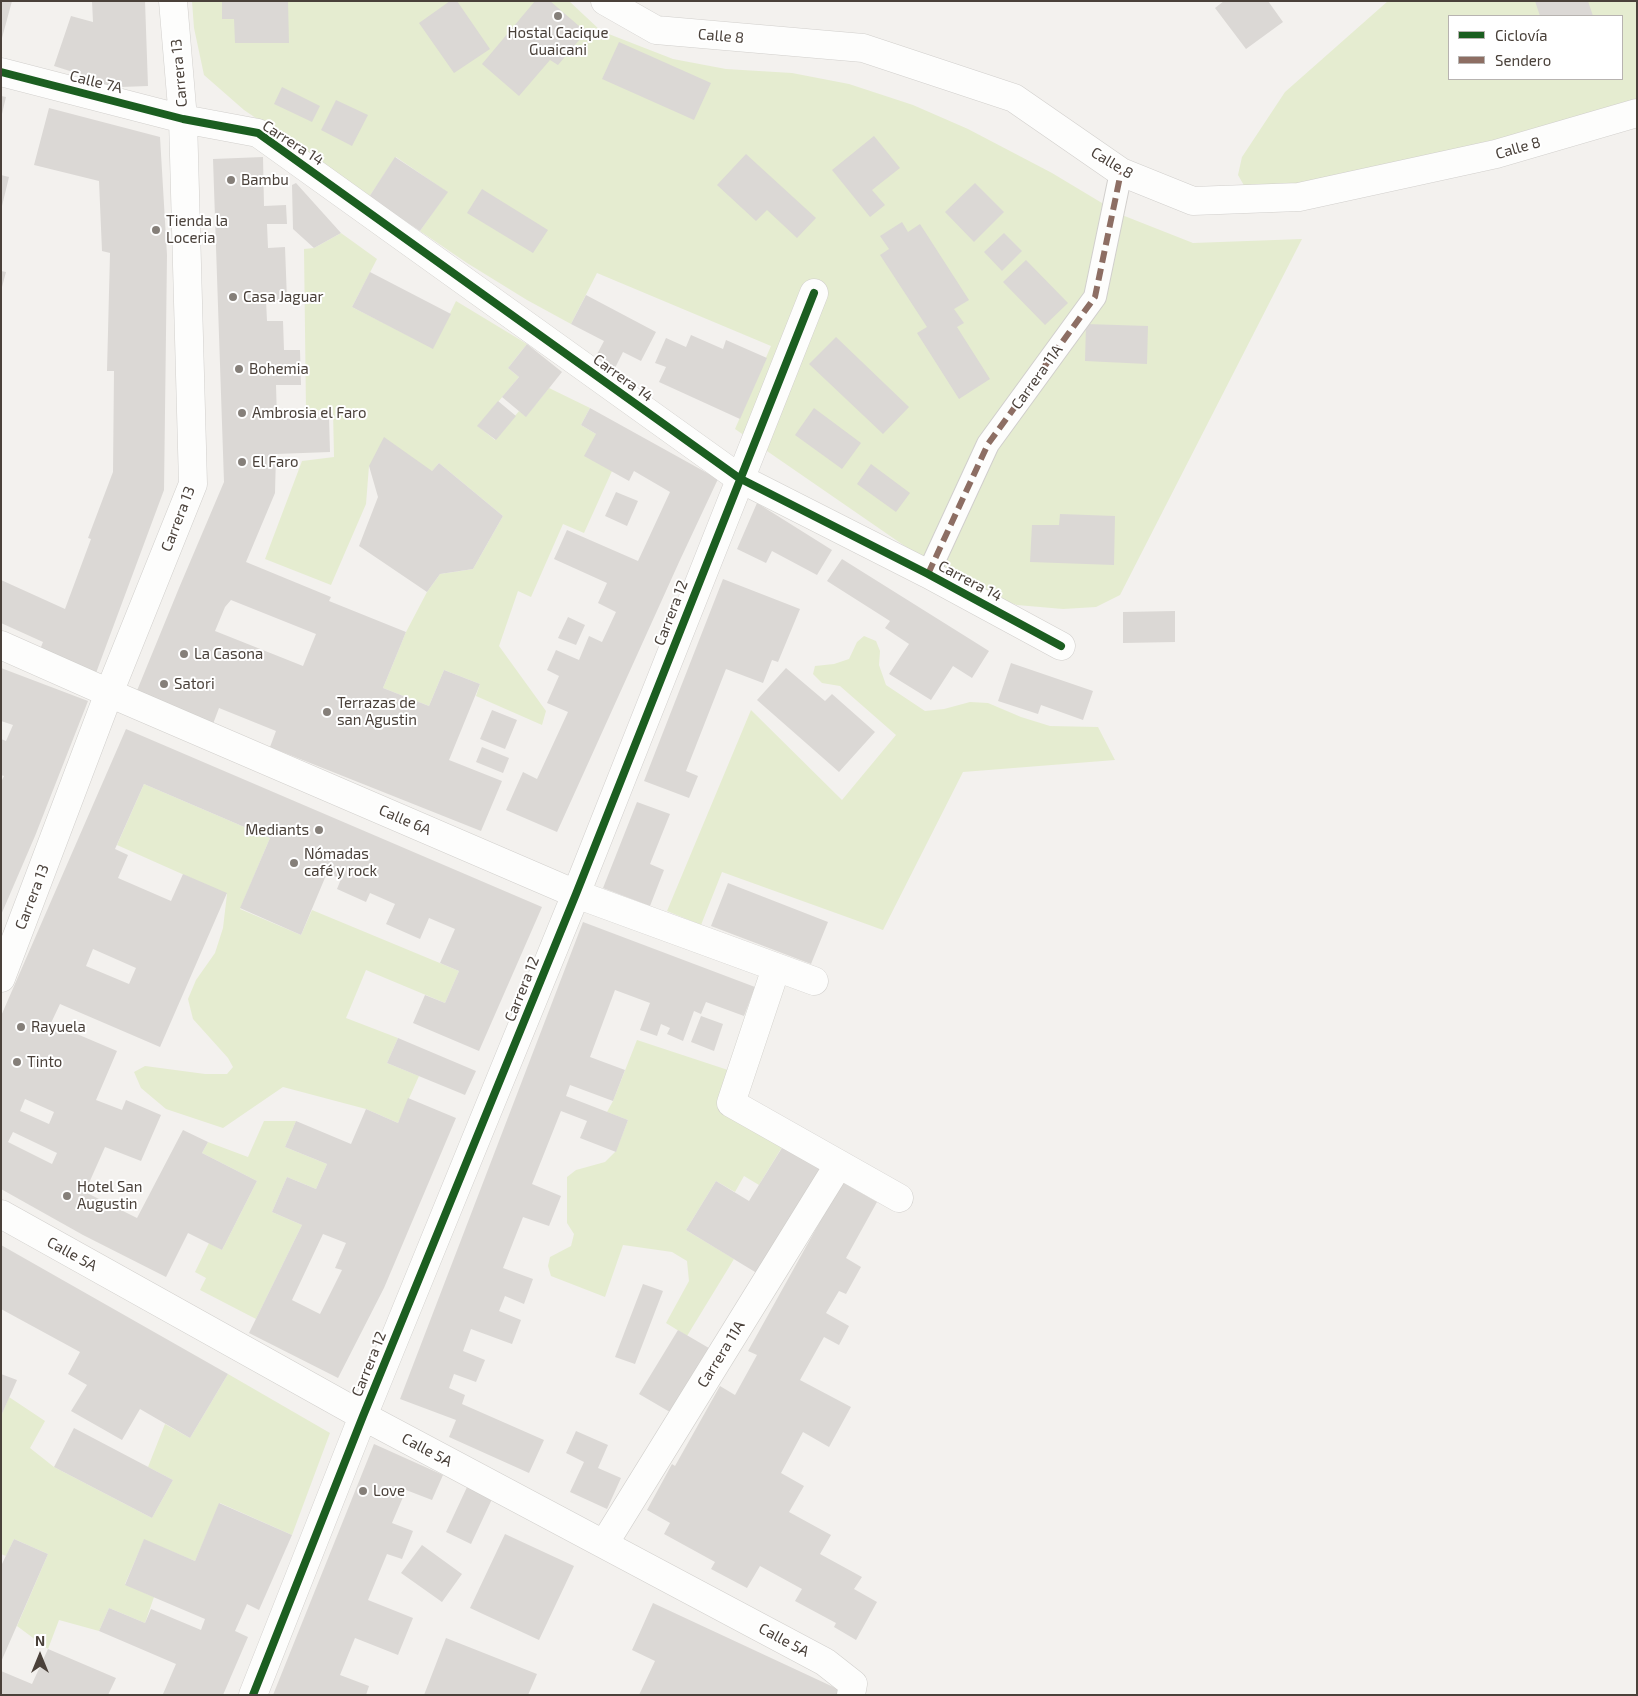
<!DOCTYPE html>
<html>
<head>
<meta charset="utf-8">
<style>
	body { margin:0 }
	#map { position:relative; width:1638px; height:1696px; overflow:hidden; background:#f3f1ee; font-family:"Exo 2",sans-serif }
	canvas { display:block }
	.frame { position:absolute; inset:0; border:2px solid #4a413a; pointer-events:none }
	.legend { position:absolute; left:1448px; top:15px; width:175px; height:65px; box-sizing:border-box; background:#fff; border:1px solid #b7b3b0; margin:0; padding:6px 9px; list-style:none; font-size:15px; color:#4a413a }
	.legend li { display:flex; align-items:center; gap:10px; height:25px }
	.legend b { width:25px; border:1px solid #b7b3b0 }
	.north { position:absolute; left:15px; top:1631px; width:50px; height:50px; -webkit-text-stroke:4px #fff; paint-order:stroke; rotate:0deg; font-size:14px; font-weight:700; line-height:20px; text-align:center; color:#4a413a }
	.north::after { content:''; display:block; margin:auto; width:18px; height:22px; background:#4a413a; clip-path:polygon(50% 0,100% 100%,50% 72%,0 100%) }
</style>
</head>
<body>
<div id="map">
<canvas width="1638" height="1696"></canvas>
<div class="frame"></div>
<ul class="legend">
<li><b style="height:6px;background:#1b5e20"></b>Ciclovía</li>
<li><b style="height:6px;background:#8d6e63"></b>Sendero</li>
</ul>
<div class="north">N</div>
</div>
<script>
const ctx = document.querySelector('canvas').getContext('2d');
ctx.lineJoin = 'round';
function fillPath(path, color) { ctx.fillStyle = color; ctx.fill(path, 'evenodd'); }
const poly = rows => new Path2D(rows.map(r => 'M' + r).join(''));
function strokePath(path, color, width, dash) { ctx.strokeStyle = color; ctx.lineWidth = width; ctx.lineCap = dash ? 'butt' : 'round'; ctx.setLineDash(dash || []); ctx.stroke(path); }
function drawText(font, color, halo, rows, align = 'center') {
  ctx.font = font + ' "Exo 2",sans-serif'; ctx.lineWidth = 4; ctx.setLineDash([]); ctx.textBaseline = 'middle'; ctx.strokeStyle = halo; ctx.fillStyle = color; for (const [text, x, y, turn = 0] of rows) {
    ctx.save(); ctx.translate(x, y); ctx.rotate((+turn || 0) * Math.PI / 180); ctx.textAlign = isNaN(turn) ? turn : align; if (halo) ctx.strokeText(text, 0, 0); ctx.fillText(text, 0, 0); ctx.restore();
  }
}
fillPath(poly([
	[192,1,569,1,601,31,673,59,726,69,792,73,849,84,913,105,968,129,1052,173,1122,215,1193,243,1302,239,1120,595,1096,607,1063,609,1017,605,968,588,925,560,735,429,771,346,597,273,571,324,527,300,467,263,420,231,447,192,396,157,369,197,308,153,244,110,204,75,194,28],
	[1388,1,1637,1,1637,112,1328,187,1246,189,1238,175,1242,157,1285,92],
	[1449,16,1622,16,1622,79,1449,79],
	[341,233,377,259,352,307,433,348,456,301,527,344,508,368,519,377,478,426,495,440,519,411,526,416,549,388,590,408,581,425,596,434,612,471,584,533,563,524,531,597,518,591,499,646,546,711,542,725,476,696,480,684,444,670,429,706,383,688,406,632,427,592,440,574,473,569,503,516,439,463,432,471,369,466,366,504,331,585,265,559,302,461,334,457,333,410,306,411,304,249,314,248],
	[864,636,876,641,880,651,879,665,886,685,925,711,944,709,970,702,988,703,1021,717,1050,726,1098,727,1115,760,963,772,883,930,722,872,701,925,667,911,751,710,842,800,896,735,840,686,822,683,813,674,815,666,834,664,849,659,857,642],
	[144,784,270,838,240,909,301,935,312,910,459,971,445,1003,366,970,346,1018,398,1038,387,1063,419,1076,398,1123,366,1109,283,1087,223,1128,166,1109,141,1088,134,1072,145,1066,205,1074,227,1074,233,1067,228,1058,193,1019,188,999,196,980,215,953,223,928,227,894,117,845],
	[637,1040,731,1071,719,1104,787,1139,759,1185,744,1176,735,1192,716,1181,686,1230,734,1259,687,1336,666,1323,689,1281,687,1261,672,1252,623,1245,605,1297,551,1276,548,1266,550,1257,571,1246,574,1234,567,1223,567,1177,576,1170,605,1162,616,1151,628,1120,607,1112,613,1101],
	[264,1121,296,1121,285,1147,327,1164,316,1189,287,1177,272,1212,302,1225,256,1319,200,1290,206,1278,195,1272,209,1243,222,1250,257,1181,202,1153,208,1142,248,1157],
	[228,1374,330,1433,292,1535,220,1503,195,1561,144,1540,125,1584,154,1597,145,1623,109,1608,99,1631,59,1620,48,1649,17,1626,48,1554,14,1539,6,1556,1,1554,1,1416,9,1397,45,1421,30,1448,54,1467,152,1518,173,1480,148,1467,165,1424,190,1438]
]), '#e5ecd0');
fillPath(poly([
	[1,1,12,1,2,38,1,38],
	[92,1,145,1,148,86,95,88,95,79,54,66,71,16,93,22],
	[222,1,288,1,289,43,235,43,234,19,222,19],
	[450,1,457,1,490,49,454,73,419,23],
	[535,1,550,1,586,32,558,65,550,60,519,96,482,64],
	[1224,1,1268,1,1283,22,1246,49,1215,8],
	[1535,1,1588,1,1593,16,1540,16],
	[619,42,711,83,694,120,602,79],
	[282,87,320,106,312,122,274,104],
	[1,96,6,97,2,114,1,114],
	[336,100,368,115,352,146,321,130],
	[49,108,160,137,167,255,164,490,96,673,39,652,43,642,1,623,1,580,65,609,91,539,88,538,113,472,114,371,107,371,110,253,102,251,99,181,34,165],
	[874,136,900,168,872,190,885,205,870,217,832,170],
	[746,154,816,218,797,238,767,210,756,221,717,185],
	[263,157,264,206,286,205,287,224,267,224,268,248,285,247,287,300,266,300,267,321,283,321,284,350,300,350,301,385,276,385,277,419,329,417,330,452,276,454,275,493,246,562,331,597,329,601,406,632,383,688,429,706,444,670,480,684,449,760,502,781,481,831,270,747,276,731,219,708,213,724,136,693,179,588,224,482,213,159],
	[231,600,316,634,303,666,215,631,225,607],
	[395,157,448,192,420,231,369,197],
	[1,175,9,177,2,206,1,206],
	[296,183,341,233,314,248,293,229,292,185],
	[975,183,1004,212,974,242,945,212],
	[482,189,548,230,533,253,467,213],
	[902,222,908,232,920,224,969,300,954,309,964,323,957,327,990,379,959,399,917,333,927,327,880,255,889,249,880,236],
	[1004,233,1022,251,1002,271,984,252],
	[1026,260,1068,303,1045,325,1003,282],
	[1,271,6,272,2,287,1,287],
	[370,272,451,314,433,349,352,307],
	[586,295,656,332,641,361,623,352,615,368,595,358,604,341,571,324],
	[1086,324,1148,326,1147,364,1085,361],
	[691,335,723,349,726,340,767,358,740,419,659,382,666,367,655,363,666,338,686,347],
	[836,337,909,407,883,434,809,364],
	[527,344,562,372,526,417,502,397,519,377,508,368],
	[498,401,516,416,496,440,477,426],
	[590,408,718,479,680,560,557,832,506,810,523,772,537,779,568,712,547,703,559,676,547,670,556,650,579,660,589,636,602,642,616,612,598,603,607,583,554,559,567,530,638,561,670,492,634,471,629,481,584,456,596,434,581,425],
	[814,408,861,443,842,469,795,435],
	[384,437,432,471,439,463,503,516,473,569,440,574,427,592,359,546,378,497,369,466],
	[871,464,910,493,896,512,857,484],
	[616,492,638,501,627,526,605,516],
	[757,503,832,550,817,575,772,551,766,563,737,549],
	[1060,514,1115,516,1114,565,1030,562,1032,525,1059,525],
	[842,559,989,651,972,678,953,666,931,700,889,674,909,644,885,628,890,621,827,581],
	[723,579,800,609,778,662,772,660,763,683,726,669,686,771,698,776,689,798,644,781],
	[1175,611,1175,642,1123,643,1123,612],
	[568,617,585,625,576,645,558,638],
	[1011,663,1093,691,1083,720,1041,705,1038,714,998,701],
	[1,668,88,701,35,836,1,915,1,782,4,776,1,775,1,739,6,741,13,725,1,721],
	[786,668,825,701,832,694,875,732,839,772,757,700],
	[492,710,517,720,505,749,480,739],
	[126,729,542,907,479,1051,413,1023,425,995,445,1003,459,971,440,963,455,929,429,918,420,939,386,924,395,904,370,893,366,902,337,889,341,879,327,873,301,935,240,908,270,838,144,784,115,849,128,855,118,878,171,901,183,874,227,893,160,1047,60,1004,51,1023,117,1051,96,1100,122,1110,126,1100,161,1115,141,1161,105,1147,85,1192,137,1218,183,1130,208,1142,202,1153,257,1181,222,1250,188,1233,166,1277,83,1235,1,1189,1,1016],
	[93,949,136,968,129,984,86,966],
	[25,1099,54,1112,49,1124,20,1111],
	[13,1132,57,1153,52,1164,8,1142],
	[482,747,509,758,503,773,476,762],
	[637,802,670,814,650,864,664,870,650,906,603,888],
	[728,883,828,922,811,964,711,926],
	[583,922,755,987,744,1016,706,1002,701,1014,694,1011,683,1041,667,1034,670,1028,661,1024,657,1036,640,1030,650,1003,615,990,590,1057,625,1070,613,1101,570,1085,566,1096,628,1120,616,1152,580,1138,587,1121,561,1111,532,1184,561,1196,549,1226,523,1217,503,1268,533,1279,524,1304,505,1296,499,1311,521,1320,512,1344,471,1329,463,1351,485,1360,476,1382,454,1374,449,1388,465,1395,462,1404,544,1440,529,1473,449,1437,456,1420,400,1399],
	[701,1016,723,1024,714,1051,691,1042],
	[398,1038,476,1071,465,1095,387,1063],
	[408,1098,456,1118,384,1288,338,1378,249,1333,302,1225,272,1212,287,1177,316,1189,327,1164,285,1147,296,1121,351,1144,366,1109,398,1123],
	[323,1234,346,1243,335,1268,342,1270,320,1314,292,1300],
	[785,1143,825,1167,760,1275,686,1230,716,1181,749,1201],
	[842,1182,877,1202,846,1258,861,1267,846,1294,839,1291,826,1313,849,1326,839,1345,824,1337,800,1380,851,1407,829,1447,803,1432,781,1473,804,1486,789,1512,831,1535,820,1554,862,1577,854,1589,877,1602,856,1640,834,1627,836,1623,795,1601,802,1589,760,1566,747,1588,711,1569,715,1562,664,1534,670,1523,647,1510,672,1464,675,1466,720,1386,735,1395,757,1355,748,1351],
	[1,1245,228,1374,190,1438,140,1409,122,1440,71,1411,87,1385,68,1374,80,1352,1,1309],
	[643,1284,663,1291,635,1364,615,1357],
	[678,1330,714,1351,675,1415,639,1394],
	[1,1374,17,1380,1,1416],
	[74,1428,173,1480,152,1518,54,1467],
	[576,1431,608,1445,598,1468,621,1478,607,1509,570,1492,584,1462,566,1453],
	[374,1444,443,1475,432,1500,406,1490,392,1523,413,1531,402,1559,387,1554,368,1600,413,1618,398,1655,355,1638,340,1675,369,1686,366,1695,273,1695],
	[468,1485,493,1497,471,1544,446,1532],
	[219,1503,292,1535,259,1610,247,1604,235,1631,248,1637,223,1695,165,1695,163,1694,176,1664,99,1631,109,1608,145,1623,151,1609,201,1630,205,1619,125,1585,144,1539,195,1561],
	[505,1534,574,1566,539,1640,470,1608],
	[14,1539,48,1554,1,1662,1,1566],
	[422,1545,462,1574,442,1602,401,1573],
	[653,1603,842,1691,841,1695,639,1695,655,1661,632,1650],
	[446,1638,537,1674,528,1695,424,1695],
	[48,1649,116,1678,108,1695,1,1695,1,1671,32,1684]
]), '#dbd8d5');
const pedestrian = poly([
	[928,574,988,444,1095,297,1121,172]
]);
const minor = poly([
	[605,1,656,30,863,48,1014,98,1121,172,1193,201,1299,197,1496,154,1637,113],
	[1,72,183,119,258,133,739,478,928,574,1061,646],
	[1,645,109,693,576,894,814,981],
	[776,968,731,1103,899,1198],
	[1,978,109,693,193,484,183,119,173,1],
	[1,1214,363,1416,825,1662,853,1684,851,1695],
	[604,1544,839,1164],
	[253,1695,363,1416,576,894,814,293]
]);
strokePath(pedestrian, '#d1cfcc', 24);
strokePath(minor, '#d1cfcc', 29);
strokePath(pedestrian, '#fdfdfc', 22);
strokePath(minor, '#fdfdfc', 28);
strokePath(poly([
	[928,574,988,444,1095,297,1121,172]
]), '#8d6e63', 6, [12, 6]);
strokePath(poly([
	[1,72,183,119,258,133,739,478,928,574,1061,646],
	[253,1695,363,1416,576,894,814,293]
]), '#1b5e20', 8);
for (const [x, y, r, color] of [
	[558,16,5,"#857f79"],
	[231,180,5,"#857f79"],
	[156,230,5,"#857f79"],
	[233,297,5,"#857f79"],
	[239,369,5,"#857f79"],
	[242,413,5,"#857f79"],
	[242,462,5,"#857f79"],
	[184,654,5,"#857f79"],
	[164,684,5,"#857f79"],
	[327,712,5,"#857f79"],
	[319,830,5,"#857f79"],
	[294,863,5,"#857f79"],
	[21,1027,5,"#857f79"],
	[17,1062,5,"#857f79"],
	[67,1196,5,"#857f79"],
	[363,1491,5,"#857f79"]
]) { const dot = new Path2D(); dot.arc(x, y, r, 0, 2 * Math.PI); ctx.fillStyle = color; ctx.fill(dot); strokePath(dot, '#fff', 2); }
drawText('15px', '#4a413a', '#fff', [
	["Hostal Cacique",558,33,"center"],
	["Guaicani",558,50,"center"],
	["Bambu",241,180],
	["Tienda la",166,221],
	["Loceria",166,238],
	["Casa Jaguar",243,297],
	["Bohemia",249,369],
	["Ambrosia el Faro",252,413],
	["El Faro",252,462],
	["La Casona",194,654],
	["Satori",174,684],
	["Terrazas de",337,703],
	["san Agustin",337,720],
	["Mediants",309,830,"right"],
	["Nómadas",304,854],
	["café y rock",304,871],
	["Rayuela",31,1027],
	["Tinto",27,1062],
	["Hotel San",77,1187],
	["Augustin",77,1204],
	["Love",373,1491]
], 'left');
drawText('15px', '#4a413a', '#fff', [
	["Calle 8",721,36,5],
	["Carrera 13",179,73,-95],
	["Calle 7A",96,82,14],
	["Carrera 14",293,143,33],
	["Calle 8",1518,148,-16],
	["Calle 8",1112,163,31],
	["Carrera 11A",1037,377,-54],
	["Carrera 14",623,378,36],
	["Carrera 13",178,519,-69],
	["Carrera 14",970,581,28],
	["Carrera 12",671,613,-69],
	["Calle 6A",405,820,23],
	["Carrera 13",32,897,-69],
	["Carrera 12",522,989,-68],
	["Calle 5A",72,1254,29],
	["Carrera 11A",721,1354,-58],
	["Carrera 12",369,1364,-68],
	["Calle 5A",427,1450,28],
	["Calle 5A",784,1640,28]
]);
</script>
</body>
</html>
